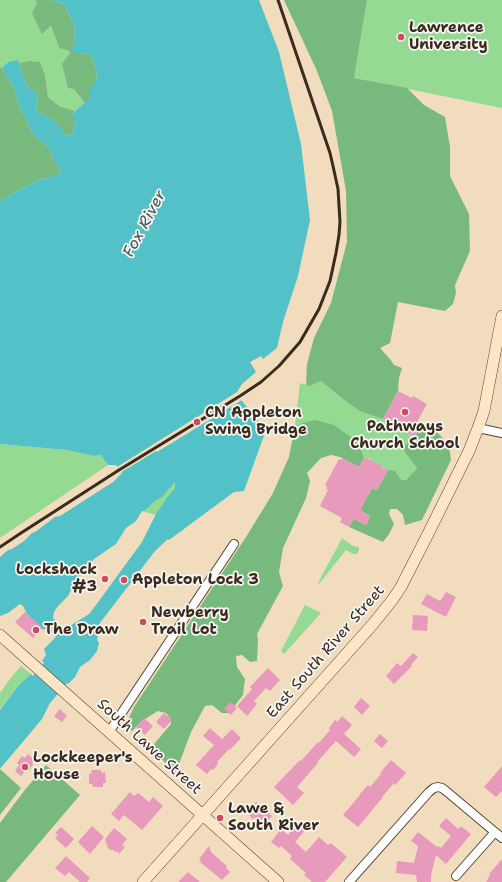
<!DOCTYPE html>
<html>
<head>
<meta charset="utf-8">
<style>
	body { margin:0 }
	canvas { display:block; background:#f1dcbd }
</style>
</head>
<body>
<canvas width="502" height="882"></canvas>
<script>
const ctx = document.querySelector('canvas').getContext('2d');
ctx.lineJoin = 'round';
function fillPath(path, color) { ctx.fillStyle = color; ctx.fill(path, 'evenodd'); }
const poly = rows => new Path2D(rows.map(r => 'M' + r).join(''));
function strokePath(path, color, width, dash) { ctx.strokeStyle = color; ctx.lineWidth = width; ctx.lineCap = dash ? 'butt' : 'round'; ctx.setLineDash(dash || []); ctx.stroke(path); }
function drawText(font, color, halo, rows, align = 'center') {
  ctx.font = font + ' "Shantell Sans",sans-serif'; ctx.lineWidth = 3.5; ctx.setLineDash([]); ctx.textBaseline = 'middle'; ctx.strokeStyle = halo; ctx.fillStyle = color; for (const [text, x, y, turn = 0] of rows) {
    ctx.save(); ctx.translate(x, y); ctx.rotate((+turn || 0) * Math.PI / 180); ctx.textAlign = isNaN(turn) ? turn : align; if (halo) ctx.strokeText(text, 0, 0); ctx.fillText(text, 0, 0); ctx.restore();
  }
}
fillPath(poly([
	[0,0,35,0,37,3,42,33,51,24,59,48,69,51,74,89,85,103,75,111,59,106,48,97,45,75,29,61,19,63,18,60,8,62,2,68,0,67],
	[367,0,502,0,502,108,354,78],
	[321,381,344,400,381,418,415,437,414,464,417,468,406,480,401,480,388,470,371,461,372,460,368,458,367,459,364,458,359,443,302,423,295,426,300,383,310,386],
	[0,444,67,450,94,456,101,455,108,465,0,538],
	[184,474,158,516,142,511,166,488],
	[342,538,353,546,359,547,359,550,357,554,353,554,346,550,319,584,318,583],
	[305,605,321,613,284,654,281,651],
	[21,666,31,674,18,686,0,709,0,693,10,679]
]), '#95da93');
fillPath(poly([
	[35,0,52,0,64,4,74,24,75,41,72,49,80,54,86,53,92,57,94,64,97,70,96,83,90,98,85,103,74,89,68,88,62,64,70,53,69,51,59,48,51,25,42,34,32,13,37,3],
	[284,0,367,0,354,78,407,88,424,105,445,117,450,147,450,176,469,214,470,251,455,285,456,293,453,304,445,311,398,302,390,343,380,348,390,359,394,365,402,368,399,378,398,391,383,419,360,411,344,400,321,381,310,386,306,385,307,364,314,338,331,303,347,242,346,191,332,111,317,71],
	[29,61,40,62,45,75,48,97,59,106,75,111,72,114,76,121,72,134,66,136,55,121,36,111,38,94,27,86,19,63],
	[0,67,2,68,13,86,20,107,33,134,48,147,54,160,61,171,52,177,36,181,0,201],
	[315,420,334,425,359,443,364,458,359,467,340,457,331,455,321,458,307,473,310,481,306,498,283,548,279,572,283,586,257,634,258,640,257,661,250,662,242,655,236,656,237,667,245,679,243,695,229,713,222,713,212,705,205,706,191,732,176,772,150,749,171,724,170,718,166,713,158,711,142,721,132,731,125,726,134,707,246,537,273,493,289,457,295,426,302,423],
	[429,425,441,436,449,446,451,460,422,520,405,525,403,515,397,509,390,509,389,514,394,524,389,534,383,542,349,527,354,519,366,525,370,516,360,510,372,488,377,490,388,470,395,471,401,480,406,480,417,468,405,452,403,447,415,437,420,426],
	[46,765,80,795,6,882,0,882,0,823,24,791],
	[0,769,21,788,0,815]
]), '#78ba7d');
fillPath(poly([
	[52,0,259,0,279,52,301,144,310,220,298,276,283,322,277,348,263,359,261,356,250,362,256,372,242,384,237,392,242,401,266,430,244,491,234,492,169,540,168,539,155,551,100,623,97,640,99,643,97,651,90,660,80,667,75,677,68,684,67,683,56,696,57,697,45,718,0,769,0,710,18,686,31,674,33,676,44,663,42,661,46,655,44,649,56,637,47,630,42,629,27,614,23,606,20,604,8,613,0,616,0,557,8,550,12,549,24,541,32,533,35,532,55,517,60,516,113,482,122,473,116,465,108,465,101,455,94,456,67,450,0,444,0,201,36,181,52,177,61,171,54,160,48,147,33,134,20,107,13,86,2,68,8,62,18,60,27,86,38,94,36,111,55,121,67,136,72,134,76,121,71,115,90,98,90,87,96,83,97,70,94,64,92,57,86,53,80,54,73,52,72,49,75,41,74,24,64,4],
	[175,482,175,488,166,499,161,507,156,514,142,542,96,605,89,614,62,631,61,630,55,621,59,608,104,554,115,550,124,537,127,529,135,525,144,511,155,501,162,497]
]), '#53c1c8');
fillPath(poly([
	[237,392,242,400,157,452,156,451,120,473,117,467],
	[142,511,145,512,136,526,129,530,127,534,115,550,103,558,87,576,74,595,61,608,56,620,53,619,54,612,59,605,68,596,75,582,94,559,116,544,126,528,136,521],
	[56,696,58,698,53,708,48,714,49,715,47,719,36,734,11,761,0,769,42,719,50,703]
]), '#f1dcbd');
fillPath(poly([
	[398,391,412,398,413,396,427,404,416,424,420,426,415,437,383,419],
	[342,458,359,467,364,458,367,459,367,458,382,466,381,467,388,470,377,490,372,488,360,510,370,516,366,525,354,519,349,527,340,522,342,518,320,506,328,490,326,488,327,486,325,485,339,459,341,460],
	[446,592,456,597,446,617,421,604,427,594,440,601],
	[25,612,43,628,33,638,15,622],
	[413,615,428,616,427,631,412,630],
	[413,653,418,657,411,665,412,666,394,684,386,676,397,663,401,666],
	[268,668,280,680,270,691,266,688,254,701,257,704,247,716,237,706,252,689,250,687],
	[361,698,370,706,362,715,354,707],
	[230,702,237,708,231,715,224,709],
	[60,709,67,716,62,722,54,716],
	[164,713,172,720,164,729,156,722],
	[342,716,352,725,344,734,361,749,354,757,336,741,317,762,318,763,297,787,304,793,293,805,274,787,300,760,301,761,318,742,319,743,330,730,329,728,335,720,337,722],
	[144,718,153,726,145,735,136,727],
	[210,728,222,739,232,729,241,738,230,750,229,749,217,762,218,764,213,770,211,769,207,774,196,765,214,745,203,736],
	[380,734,388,741,382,748,374,741],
	[28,754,34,760,32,763,33,764,29,770,27,768,21,776,15,771,19,765,17,763,22,756,25,758],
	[391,760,406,773,397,783,395,785,394,783,382,797,383,797,358,827,343,815,360,795,359,795,368,785,370,787,381,774,380,773],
	[502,766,502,791,496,797,484,787],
	[91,770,101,770,101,773,105,772,106,783,103,783,103,787,93,787,92,784,89,784,89,774,92,773],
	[130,792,134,796,138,793,149,802,153,797,163,806,142,830,124,815,119,821,111,814],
	[256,802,272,816,264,825,255,817,253,819,247,813],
	[446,818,458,829,461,826,471,834,446,864,436,855,431,875,431,882,417,882,416,875,396,873,397,861,414,863,418,846,411,841,418,832,437,847,438,846,441,848,451,836,439,826],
	[301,820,308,827,295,842,306,852,319,837,328,845,331,843,347,857,325,882,312,882,304,875,306,873,290,859,292,856,282,847,281,846,279,848,271,842,281,829,288,835],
	[92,826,104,837,90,854,78,842],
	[61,827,74,839,66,848,55,838,58,835,55,833],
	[114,828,127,839,122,845,125,847,119,854,117,851,116,852,113,850,110,850,108,848,105,839],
	[209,846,211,852,227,866,226,868,230,872,222,880,200,862,201,861,199,859],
	[66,856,90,878,87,882,80,882,69,872,65,876,55,868],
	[502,859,502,882,486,882,490,875,489,874],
	[188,872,200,882,178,882]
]), '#e79abb');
const street = poly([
	[478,428,502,433],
	[109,732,234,544],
	[456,876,495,832],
	[349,882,429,792,434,788,438,787,442,788,446,791,502,838]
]);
const secondary = poly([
	[0,635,278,882],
	[143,882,373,624,393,599,401,587,429,532,469,451,478,428,484,411,487,395,502,316]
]);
strokePath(street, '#564536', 10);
strokePath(secondary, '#564536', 12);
strokePath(street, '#fff', 8);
strokePath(secondary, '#fde5c5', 11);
strokePath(poly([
	[0,547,21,533,119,470,240,396,261,382,279,366,300,342,319,309,330,281,336,253,339,235,340,222,338,189,333,166,330,153,278,0]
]), '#3b2a1e', 3);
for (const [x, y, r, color] of [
	[401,37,4,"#d1495b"],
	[405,412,4,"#d1495b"],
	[197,422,4,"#d1495b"],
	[105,579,4,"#d1495b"],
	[124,580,4,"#d1495b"],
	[143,622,4,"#d1495b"],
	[36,630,4,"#d1495b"],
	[25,767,4,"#d1495b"],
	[220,818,4,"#d1495b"]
]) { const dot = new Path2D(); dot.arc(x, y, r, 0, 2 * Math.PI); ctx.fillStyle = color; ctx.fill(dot); strokePath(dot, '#f6f6f2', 1.5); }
drawText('bold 15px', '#3b2a1e', '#f6f6f2', [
	["Lawrence",409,28],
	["University",409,45],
	["CN Appleton",205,413],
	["Swing Bridge",205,430],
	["Pathways",405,427,"center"],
	["Church School",405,444,"center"],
	["Lockshack",97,570,"right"],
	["#3",97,587,"right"],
	["Appleton Lock 3",132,580],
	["Newberry",151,613],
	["Trail Lot",151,630],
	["The Draw",44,630],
	["Lockkeeper's",33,758],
	["House",33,775],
	["Lawe &",228,809],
	["South River",228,826]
], 'left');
drawText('15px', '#3b2a1e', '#f6f6f2', [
	["East South River Street",326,652,-49],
	["South Lawe Street",149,747,42]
]);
drawText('italic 16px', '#425751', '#f6f6f2', [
	["Fox River",145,224,-62]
]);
</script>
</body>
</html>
